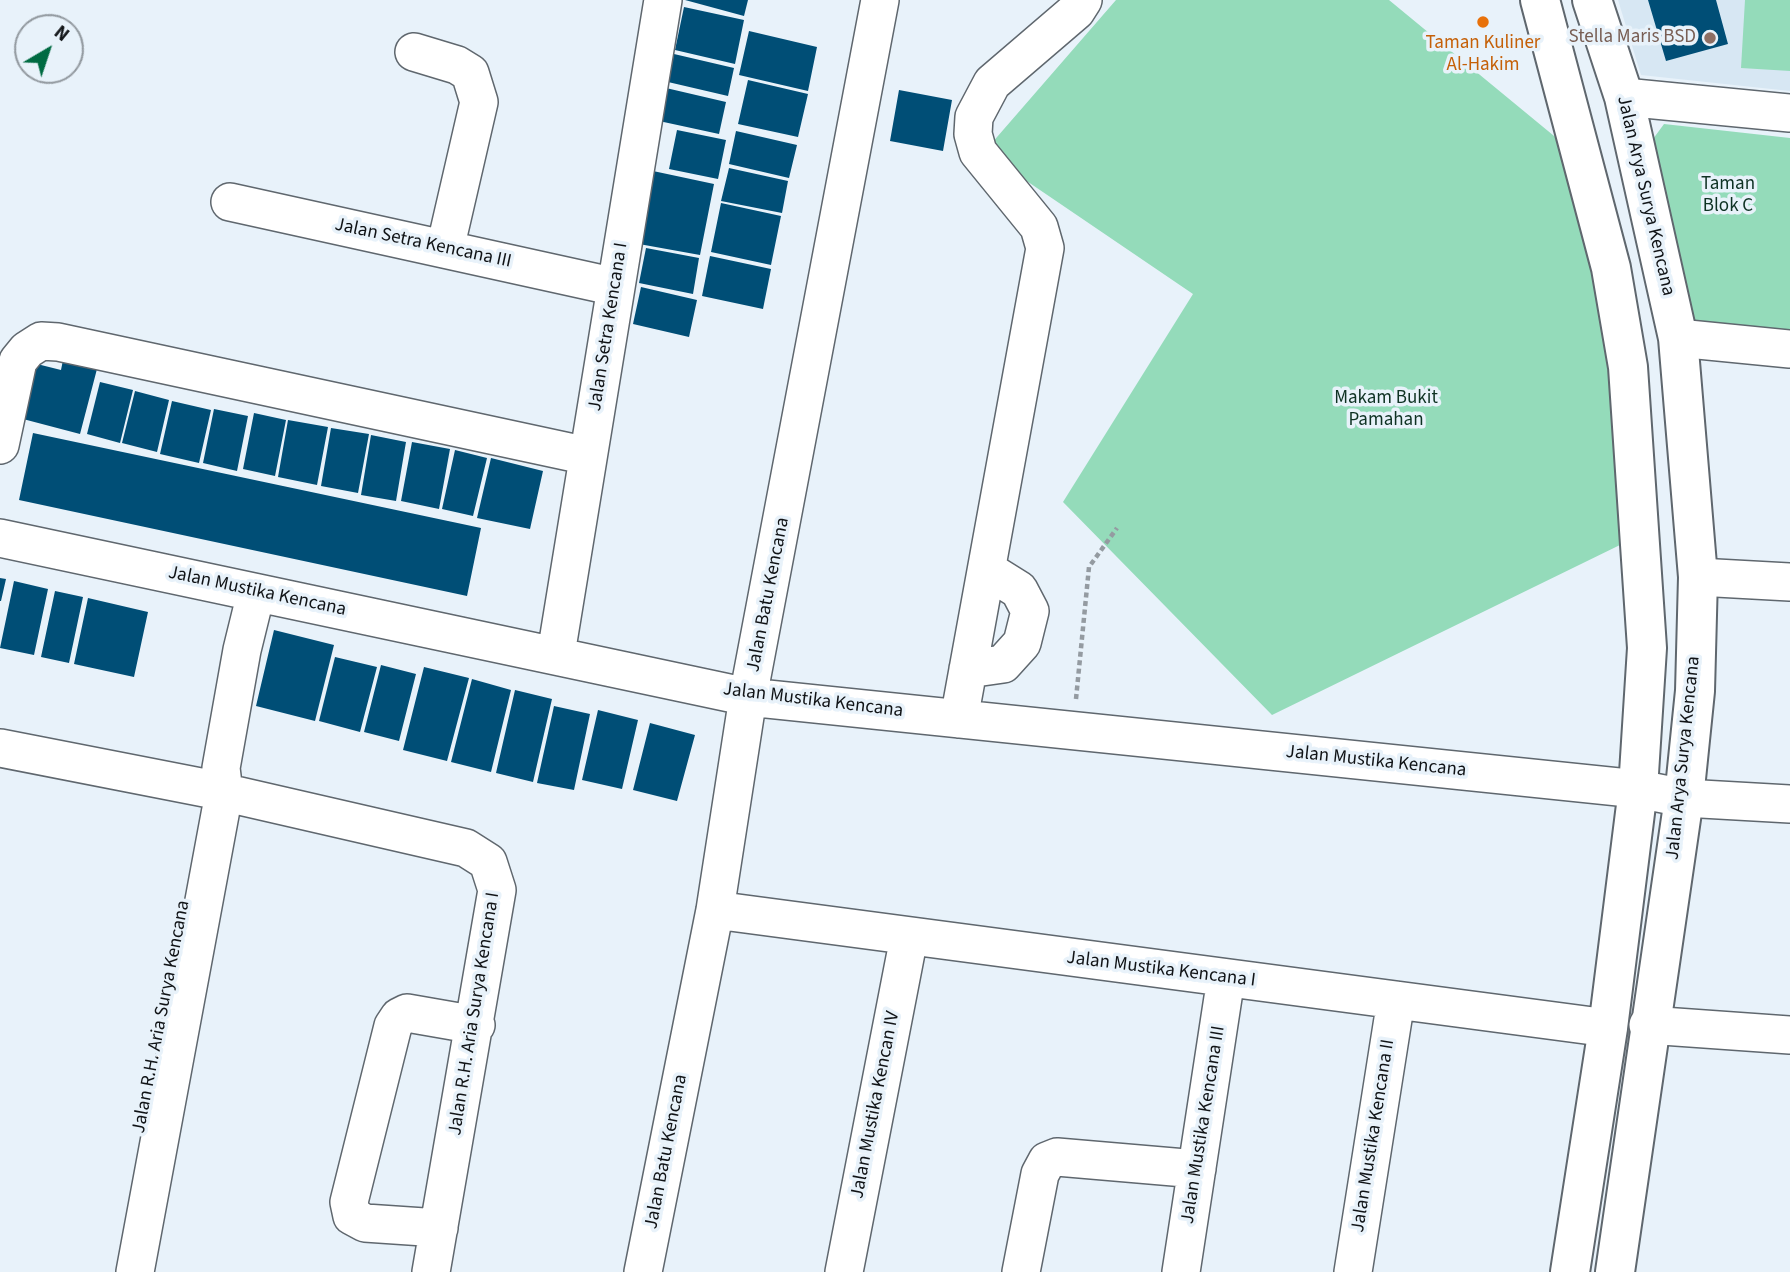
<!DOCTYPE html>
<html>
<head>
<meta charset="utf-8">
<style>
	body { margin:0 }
	#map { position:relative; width:1790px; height:1272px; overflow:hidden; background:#e8f2fa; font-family:"Source Sans 3",sans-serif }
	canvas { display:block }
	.north { position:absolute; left:14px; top:14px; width:70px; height:70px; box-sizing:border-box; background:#e8f2fa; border:2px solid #92999f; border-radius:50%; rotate:39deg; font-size:19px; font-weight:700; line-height:28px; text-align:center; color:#101316 }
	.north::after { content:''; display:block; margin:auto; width:24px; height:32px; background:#006b42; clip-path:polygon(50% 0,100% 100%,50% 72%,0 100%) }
</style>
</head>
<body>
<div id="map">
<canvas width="1790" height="1272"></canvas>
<div class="north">N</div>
</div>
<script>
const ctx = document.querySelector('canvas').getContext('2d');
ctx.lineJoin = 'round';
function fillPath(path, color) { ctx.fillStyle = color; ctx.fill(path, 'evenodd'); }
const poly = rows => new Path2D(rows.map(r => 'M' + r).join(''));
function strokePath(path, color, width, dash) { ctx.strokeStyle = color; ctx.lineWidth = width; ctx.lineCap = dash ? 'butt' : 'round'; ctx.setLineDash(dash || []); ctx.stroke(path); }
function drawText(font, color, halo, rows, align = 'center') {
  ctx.font = font + ' "Source Sans 3",sans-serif'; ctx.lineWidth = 7; ctx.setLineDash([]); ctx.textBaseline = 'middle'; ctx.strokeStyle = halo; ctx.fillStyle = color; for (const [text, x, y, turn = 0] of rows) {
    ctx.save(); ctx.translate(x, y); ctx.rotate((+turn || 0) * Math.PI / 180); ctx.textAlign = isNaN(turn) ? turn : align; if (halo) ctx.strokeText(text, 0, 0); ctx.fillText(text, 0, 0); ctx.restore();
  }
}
fillPath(poly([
	[1618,0,1790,0,1790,91,1641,75]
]), '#d7e7f3');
fillPath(poly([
	[1116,0,1389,0,1565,145,1600,274,1622,544,1272,715,1063,502,1193,294,984,152],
	[1745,0,1790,0,1790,71,1741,68],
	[1664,124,1790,138,1790,333,1691,320,1653,139]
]), '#94dbba');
fillPath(poly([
	[685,0,748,0,744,16],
	[1648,0,1716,0,1728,44,1666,61],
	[684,7,744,20,735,64,675,50],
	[749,31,817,47,808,91,739,75],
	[674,54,734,68,728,96,668,82],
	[748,80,808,94,798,137,738,124],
	[666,88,726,102,719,134,659,121],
	[899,90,952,100,943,151,890,141],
	[677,130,726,140,718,179,669,169],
	[736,131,797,145,789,178,729,164],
	[729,168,788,181,782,213,721,201],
	[653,171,714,184,700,255,639,244],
	[721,203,781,216,771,265,711,252],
	[646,248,699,258,693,294,639,283],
	[710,256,771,269,763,309,702,296],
	[641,287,697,300,689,337,633,324],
	[63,360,97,369,80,434,23,419,37,364,61,370],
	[100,382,133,390,120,443,87,434],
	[135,391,169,400,157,452,122,443],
	[172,401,211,410,199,463,160,454],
	[214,409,248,416,237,471,203,463],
	[254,413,286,420,275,476,243,469],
	[288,420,328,427,317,485,278,477],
	[331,428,369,434,358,493,321,486],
	[33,433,481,528,467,596,19,500],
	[371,435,406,442,396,501,361,495],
	[412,442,450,449,439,509,401,501],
	[455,450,487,458,473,516,442,509],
	[491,458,543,471,530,529,477,518],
	[0,578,6,579,1,601,0,601],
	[14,581,48,589,34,655,0,648],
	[55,591,83,597,69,663,41,657],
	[88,598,148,612,134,677,74,664],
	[274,630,334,645,315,721,256,706],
	[335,657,377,667,360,732,319,721],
	[381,665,416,674,399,741,364,732],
	[424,667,469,678,447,761,403,750],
	[472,679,511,690,491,772,451,762],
	[515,690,552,699,533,782,496,773],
	[554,706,590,714,574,790,537,783],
	[598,710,638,720,622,789,582,780],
	[650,723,695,735,677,801,633,790]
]), '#004e76');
const street = poly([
	[414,52,457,65,470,73,479,102,445,249],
	[1624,97,1790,113],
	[230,202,616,287],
	[1678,338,1790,349],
	[0,445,18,361,27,350,41,341,58,342,588,456],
	[0,538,748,697,1638,789,1684,798,1790,804],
	[1698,577,1790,582],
	[556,654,663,0],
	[968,669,1003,664,1022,643,1030,611,1019,590,987,570],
	[959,719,1045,248,1039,227,978,152,973,134,974,117,992,83,1076,11,1083,0],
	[0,748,205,788,466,848,488,862,497,890,431,1272],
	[715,910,1608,1028],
	[1648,1025,1790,1035],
	[439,1228,365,1223,352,1216,349,1202,393,1026,399,1017,407,1013,476,1025],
	[135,1272,224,793,221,768,242,650,256,593],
	[643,1272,715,910,748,697,880,0],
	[844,1272,909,937],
	[1021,1272,1040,1174,1047,1161,1057,1157,1197,1169],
	[1181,1272,1226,978],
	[1353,1272,1396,1000]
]);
const secondary = poly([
	[1540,0,1611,268,1628,367,1647,648,1638,789,1608,1028,1570,1272],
	[1592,0,1624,97,1678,338,1698,577,1695,691,1684,798,1615,1272]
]);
strokePath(street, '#5f676e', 40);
strokePath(secondary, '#5f676e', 42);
strokePath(poly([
	[1076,699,1089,567,1117,528]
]), '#949ba1', 4.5, [5, 3.5]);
strokePath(street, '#fff', 37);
strokePath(secondary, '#fff', 38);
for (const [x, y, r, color] of [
	[1483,22,7,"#e8710a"],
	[1710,38,7,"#8d6e63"]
]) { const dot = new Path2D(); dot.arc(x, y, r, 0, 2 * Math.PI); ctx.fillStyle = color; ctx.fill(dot); strokePath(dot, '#e8f2fa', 2.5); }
drawText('19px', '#785e54', '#e8f2fa', [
	["Stella Maris BSD",1696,38]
], 'right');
drawText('19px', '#c56008', '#e8f2fa', [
	["Taman Kuliner",1483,44],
	["Al-Hakim",1483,66]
]);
drawText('19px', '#0e3223', '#e8f2fa', [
	["Taman",1728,185],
	["Blok C",1728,207],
	["Makam Bukit",1386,399],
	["Pamahan",1386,421]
]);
drawText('19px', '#101316', '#e8f2fa', [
	["Jalan Arya Surya Kencana",1645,196,77],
	["Jalan Setra Kencana III",423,244,12],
	["Jalan Setra Kencana I",609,327,-81],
	["Jalan Mustika Kencana",257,592,12],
	["Jalan Batu Kencana",769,595,-79],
	["Jalan Mustika Kencana",813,701,7],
	["Jalan Arya Surya Kencana",1684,758,-84],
	["Jalan Mustika Kencana",1376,762,6],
	["Jalan Mustika Kencana I",1161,970,7],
	["Jalan R.H. Aria Surya Kencana I",475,1014,-81],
	["Jalan R.H. Aria Surya Kencana",162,1017,-79],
	["Jalan Mustika Kencan IV",876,1105,-79],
	["Jalan Mustika Kencana III",1204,1125,-81],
	["Jalan Mustika Kencana II",1374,1136,-81],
	["Jalan Batu Kencana",667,1152,-79]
]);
</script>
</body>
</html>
